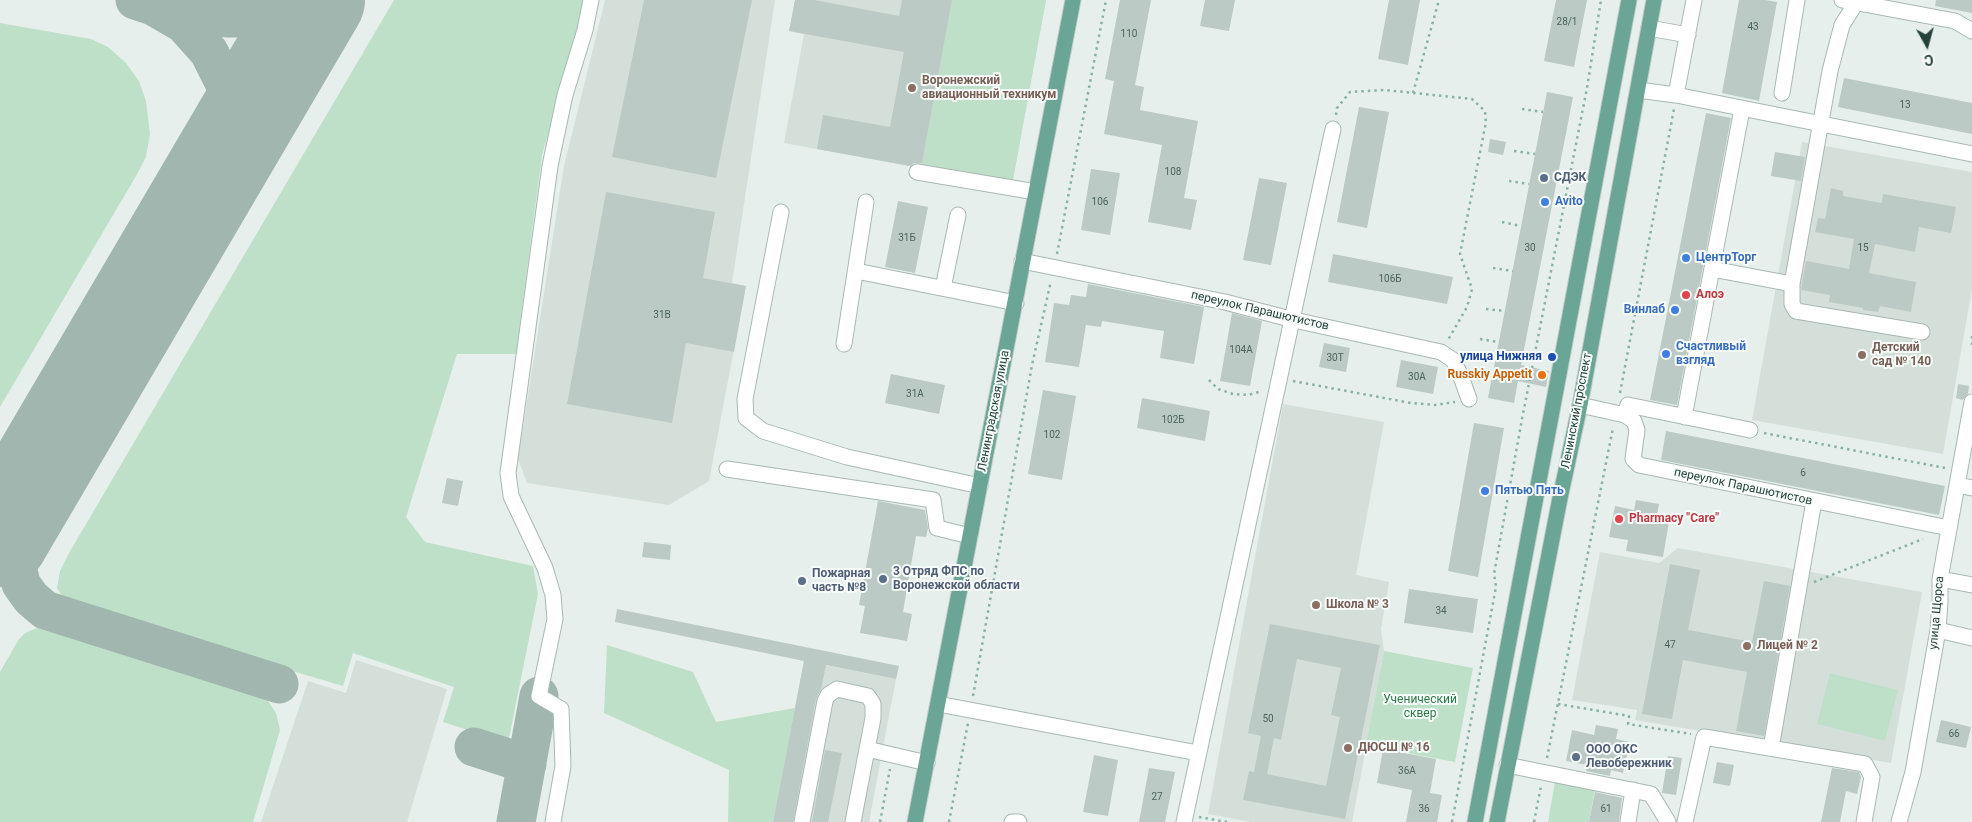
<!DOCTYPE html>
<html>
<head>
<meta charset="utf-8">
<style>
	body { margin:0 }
	#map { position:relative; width:1972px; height:822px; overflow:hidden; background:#e6efeb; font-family:Roboto,sans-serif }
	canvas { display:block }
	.north { position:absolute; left:1902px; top:20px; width:50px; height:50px; -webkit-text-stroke:4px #f7fbf9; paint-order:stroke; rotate:173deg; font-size:14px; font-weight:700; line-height:20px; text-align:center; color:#24423a }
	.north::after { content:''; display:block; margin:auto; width:18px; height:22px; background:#24423a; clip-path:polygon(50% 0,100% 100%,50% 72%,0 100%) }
</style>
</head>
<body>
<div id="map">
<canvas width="1972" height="822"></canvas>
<div class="north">С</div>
</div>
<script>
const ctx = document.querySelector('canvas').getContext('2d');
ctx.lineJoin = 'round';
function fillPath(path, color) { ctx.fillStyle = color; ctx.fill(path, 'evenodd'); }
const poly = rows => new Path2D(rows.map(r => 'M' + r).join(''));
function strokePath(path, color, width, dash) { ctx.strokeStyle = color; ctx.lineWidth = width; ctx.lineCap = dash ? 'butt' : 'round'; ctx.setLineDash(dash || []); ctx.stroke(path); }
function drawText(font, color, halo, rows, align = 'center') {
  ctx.font = font + ' Roboto,sans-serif'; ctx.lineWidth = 4; ctx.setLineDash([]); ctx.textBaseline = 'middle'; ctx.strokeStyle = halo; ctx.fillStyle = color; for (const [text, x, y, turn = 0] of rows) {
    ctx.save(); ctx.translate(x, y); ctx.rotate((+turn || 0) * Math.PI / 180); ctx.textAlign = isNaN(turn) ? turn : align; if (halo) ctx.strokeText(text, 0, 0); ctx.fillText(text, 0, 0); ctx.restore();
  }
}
fillPath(poly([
	[605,0,775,0,732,283,746,286,709,481,669,505,527,483,518,459,564,166],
	[795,0,1046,0,1012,185,784,143,804,34,789,31],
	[1802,142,1972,172,1972,289,1943,454,1752,420],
	[1283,404,1384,422,1356,575,1389,582,1381,629,1384,651,1352,822,1251,822,1208,814],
	[1678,548,1922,592,1891,763,1635,720,1637,710,1572,700,1600,552,1659,563],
	[356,660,447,689,407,822,261,822,308,681,346,693],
	[804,661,896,679,869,822,773,822]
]), '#d4dfda');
fillPath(poly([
	[394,0,583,0,577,33,542,155,516,354,457,354,406,517,425,542,533,566,538,594,508,743,443,722,454,687,353,653,343,686,72,606,65,601,57,588,60,571,69,553],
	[952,0,1046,0,1012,185,921,168],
	[0,23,91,39,108,47,126,63,139,81,146,101,150,134,146,157,136,176,0,407],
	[37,628,56,631,256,691,264,695,276,713,280,730,253,822,0,822,0,672,19,639,25,633],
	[607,645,693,672,716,722,795,708,773,822,728,822,729,770,604,713],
	[1384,651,1473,668,1455,762,1366,745],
	[1830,673,1898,690,1885,741,1817,724],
	[1557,770,1597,778,1589,822,1548,822]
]), '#bfe0c8');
strokePath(poly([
	[135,0,153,6,184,24,209,52,227,88,221,130,212,176],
	[162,5,226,18,248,18,291,11,298,0],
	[6,528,15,557,21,584,31,598,45,610,279,684],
	[474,747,527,764],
	[516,822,539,696]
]), '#a2b6b0', 39);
strokePath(poly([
	[0,538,316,0]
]), '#a2b6b0', 98);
fillPath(poly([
	[644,0,752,0,716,178,612,157],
	[795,0,814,0,899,16,902,0,952,0,922,163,914,163,910,166,817,149,823,115,890,127,904,52,789,31],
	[1120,0,1151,0,1135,85,1144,87,1140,110,1198,121,1184,198,1197,200,1191,230,1148,222,1162,145,1104,134,1114,81,1105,79],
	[1205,0,1235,0,1229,31,1200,26],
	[1389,0,1420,0,1408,65,1378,59],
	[1556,0,1587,0,1574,67,1544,61],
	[1739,0,1765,0,1777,2,1759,101,1722,93],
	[1936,0,1972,0,1972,13,1935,6],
	[1844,78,1972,103,1972,134,1838,107],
	[1547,92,1573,97,1521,365,1549,371,1546,387,1518,381,1514,403,1488,398],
	[1359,107,1389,112,1367,228,1337,222],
	[1706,113,1731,118,1677,405,1650,400],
	[1490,139,1506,142,1503,155,1488,152],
	[1775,152,1805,157,1801,181,1771,176],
	[1091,169,1120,173,1110,235,1081,230],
	[1259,178,1287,183,1271,265,1243,260],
	[1831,188,1843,191,1843,196,1882,203,1883,194,1956,207,1951,233,1919,227,1915,252,1875,244,1869,273,1916,282,1911,312,1880,306,1878,312,1863,310,1863,308,1829,302,1830,295,1801,290,1806,261,1849,269,1854,239,1815,232,1818,218,1825,219],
	[606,192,715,212,703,278,746,286,734,352,686,343,672,423,567,404],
	[898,201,928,207,915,273,885,267],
	[1333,254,1453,277,1447,304,1328,282],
	[1088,284,1204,307,1194,364,1160,358,1164,331,1102,321,1101,327,1086,325,1079,367,1045,362,1054,303,1069,305,1071,295,1086,297],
	[1232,313,1262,321,1250,386,1220,381],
	[1324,343,1350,348,1346,372,1319,367],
	[1401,360,1438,367,1433,394,1396,387],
	[891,374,945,385,939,414,885,403],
	[1958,384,1969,386,1968,394,1963,400,1956,398],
	[1043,390,1076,396,1062,480,1028,474],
	[1142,398,1210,411,1205,441,1137,428],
	[1474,423,1504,428,1478,577,1448,571],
	[1666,431,1945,486,1939,515,1661,460],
	[447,478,463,481,458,506,442,503],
	[1636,500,1659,504,1657,514,1670,516,1663,557,1626,551,1628,540,1609,537,1615,506,1634,510],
	[878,501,925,510,928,528,926,537,916,536,903,612,912,614,907,641,860,633,865,606,859,605],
	[644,542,671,545,670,560,642,557],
	[1670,564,1700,570,1688,630,1752,642,1764,581,1790,586,1764,736,1736,731,1747,672,1683,660,1672,719,1642,714],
	[1409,589,1478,599,1473,633,1404,623],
	[617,609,899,666,896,679,826,665,821,689,816,699,793,822,773,822,804,661,615,622],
	[1270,624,1380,645,1345,819,1243,800,1249,771,1254,772,1261,736,1248,733],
	[1297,659,1341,668,1331,715,1340,717,1326,786,1267,774,1274,738,1281,740],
	[1941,720,1971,727,1966,748,1936,742],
	[1596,725,1618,729,1616,739,1630,742,1623,773,1611,770,1610,776,1586,771,1587,765,1566,761,1572,730,1594,735],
	[1383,749,1436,759,1430,793,1442,795,1437,822,1406,822,1412,790,1377,783],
	[825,750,842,753,828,822,812,822],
	[1094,755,1118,760,1108,816,1083,812],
	[1668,756,1682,758,1676,795,1662,793],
	[1717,762,1734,765,1730,786,1713,783],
	[1149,768,1175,772,1165,822,1139,822],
	[1832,768,1859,772,1861,777,1857,794,1846,791,1840,822,1821,822],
	[1595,792,1622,798,1619,822,1589,822]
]), '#bbcac4');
const minor = poly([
	[1842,0,1955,21,1972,31],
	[1649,28,1688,35],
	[1638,90,1676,95,1972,154],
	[1782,93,1797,0],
	[1676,95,1694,0],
	[917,172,1036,192],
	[781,212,745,399,746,418,763,431,847,457,980,486],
	[1022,261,1225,302,1294,320,1441,352,1453,360,1460,374,1469,399],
	[1712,269,1792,284,1792,304,1796,311,1922,332],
	[856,271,1016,303],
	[1792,284,1830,71,1842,25,1856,3],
	[943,288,958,215],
	[844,344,866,202],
	[1580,405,1625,415,1634,421,1637,430,1633,459,1639,465,1949,528],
	[1625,415,1628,405,1750,430],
	[1684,417,1742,109],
	[727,469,933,500,937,528,970,536],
	[1957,485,1972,488],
	[1940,579,1972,585],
	[1938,630,1972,638],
	[938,704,1198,753],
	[1771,748,1814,501],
	[867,749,927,763],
	[1507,765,1651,794,1668,822],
	[553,822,563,766,561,709,539,696,555,619,553,595,545,568,511,496,508,473,550,166,565,95,585,30,591,0],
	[802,822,825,701,828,695,837,689,868,696,873,704,873,718,853,822],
	[1012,822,1019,822],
	[1184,822,1333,129],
	[1628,822,1633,790],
	[1685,822,1704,737,1865,764,1872,777,1864,822],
	[1899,822,1913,772,1938,630,1940,601,1940,579,1972,402]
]);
const major = poly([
	[915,822,1073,0],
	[1475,822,1629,0],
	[1497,822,1560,498,1580,405,1654,0]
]);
strokePath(minor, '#a8b8b2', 17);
strokePath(major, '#c2cac8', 17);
strokePath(poly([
	[1413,93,1439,0],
	[1522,109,1543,112],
	[1336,115,1337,108,1350,92,1385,90,1472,99,1485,111,1486,122,1460,254,1472,289,1467,307,1448,340],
	[1514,151,1535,154],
	[1509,181,1529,184],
	[1502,222,1521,226],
	[1057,254,1106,0],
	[1493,268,1513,271],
	[1486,309,1505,311],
	[1972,336,1972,347],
	[1480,339,1498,342],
	[1478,379,1491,381],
	[1209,380,1218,389,1233,394,1248,395,1262,391],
	[1293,381,1411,403,1435,405,1455,402],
	[1620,393,1674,109],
	[1764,433,1945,468],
	[1814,582,1923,539],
	[973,696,1032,365,1051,281],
	[1558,704,1629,716,1628,724,1691,734],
	[1547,758,1613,428],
	[1199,817,1227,822],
	[880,822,890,769],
	[949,822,968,723],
	[1452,822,1496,587,1494,574,1522,419,1587,88,1601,0],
	[1534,822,1541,786]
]), '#86b3a5', 2.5, [2.5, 4]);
strokePath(minor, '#fff', 15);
strokePath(major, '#6aa596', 15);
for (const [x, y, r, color] of [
	[912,88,5,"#8d6e63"],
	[1544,178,5,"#5c6f8a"],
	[1545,202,5,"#3f7fe0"],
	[1686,258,5,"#3f7fe0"],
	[1686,295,5,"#e0444e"],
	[1675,310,5,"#3f7fe0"],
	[1666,354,5,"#3f7fe0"],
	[1862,355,5,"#8d6e63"],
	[1552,357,5,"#1a4fb4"],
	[1542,375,5,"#e8710a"],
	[1485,491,5,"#3f7fe0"],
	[1619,519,5,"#e0444e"],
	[883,579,5,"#5c6f8a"],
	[802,581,5,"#5c6f8a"],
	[1316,605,5,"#8d6e63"],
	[1747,646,5,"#8d6e63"],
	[1348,748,5,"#8d6e63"],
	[1576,757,5,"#5c6f8a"]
]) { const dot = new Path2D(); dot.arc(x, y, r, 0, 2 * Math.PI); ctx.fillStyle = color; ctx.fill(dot); strokePath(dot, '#f7fbf9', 2); }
drawText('10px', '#4a645c', null, [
	["28/1",1567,22],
	["43",1753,27],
	["110",1129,34],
	["13",1905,105],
	["108",1173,172],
	["106",1100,202],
	["31Б",907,238],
	["30",1530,248],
	["15",1863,248],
	["106Б",1390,279],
	["31В",662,315],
	["104А",1241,350],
	["30Т",1335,358],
	["30А",1417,377],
	["31А",915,394],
	["102Б",1173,420],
	["102",1052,435],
	["6",1803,473],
	["34",1441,611],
	["47",1670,645],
	["50",1268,719],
	["66",1954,734],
	["36А",1407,771],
	["27",1157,797],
	["36",1424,809],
	["61",1606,809]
]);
drawText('bold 12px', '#785e54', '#f7fbf9', [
	["Воронежский",922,81],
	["авиационный техникум",922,95],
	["Детский",1872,348],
	["сад № 140",1872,362],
	["Школа № 3",1326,605],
	["Лицей № 2",1757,646],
	["ДЮСШ № 16",1358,748]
], 'left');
drawText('bold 12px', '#4e5e75', '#f7fbf9', [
	["СДЭК",1554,178],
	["3 Отряд ФПС по",893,572],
	["Воронежской области",893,586],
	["Пожарная",812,574],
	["часть №8",812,588],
	["ООО ОКС",1586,750],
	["Левобережник",1586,764]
], 'left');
drawText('bold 12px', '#366cbe', '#f7fbf9', [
	["Avito",1555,202],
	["ЦентрТорг",1696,258],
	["Винлаб",1665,310,"right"],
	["Счастливый",1676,347],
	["взгляд",1676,361],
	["Пятью Пять",1495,491]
], 'left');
drawText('bold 12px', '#be3a42', '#f7fbf9', [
	["Алоэ",1696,295],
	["Pharmacy \"Care\"",1629,519]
], 'left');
drawText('12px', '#24423a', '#f7fbf9', [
	["переулок Парашютистов",1260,311,13],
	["Ленинградская улица",994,411,-79],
	["Ленинский проспект",1577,411,-79],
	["переулок Парашютистов",1743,487,12],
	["улица Щорса",1937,613,-85]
]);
drawText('bold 12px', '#164399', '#f7fbf9', [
	["улица Нижняя",1542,357]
], 'right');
drawText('bold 12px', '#c56008', '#f7fbf9', [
	["Russkiy Appetit",1532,375]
], 'right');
drawText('12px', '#2d7a4b', '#f7fbf9', [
	["Ученический",1420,700],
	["сквер",1420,714]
]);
</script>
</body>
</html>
